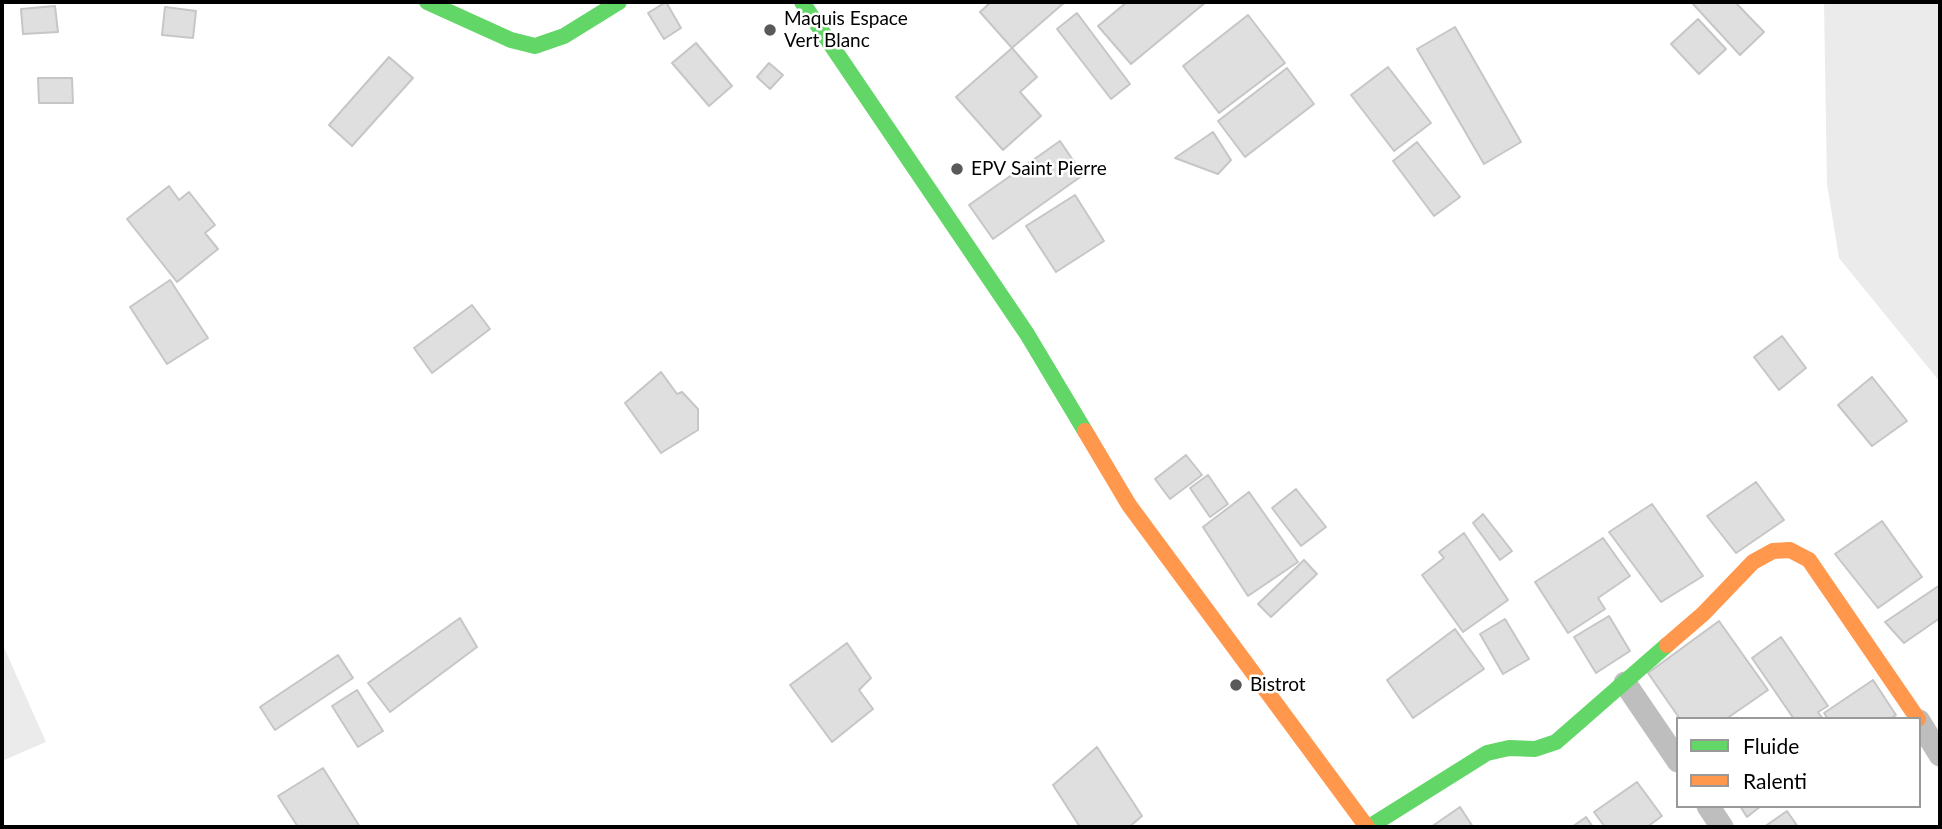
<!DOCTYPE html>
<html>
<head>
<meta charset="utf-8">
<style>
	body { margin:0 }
	#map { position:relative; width:1942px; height:829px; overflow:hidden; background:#fff; font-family:Lato,sans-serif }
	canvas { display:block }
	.frame { position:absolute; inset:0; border:4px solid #000; pointer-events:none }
	.legend { position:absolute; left:1676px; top:717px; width:245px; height:91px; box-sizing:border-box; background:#fff; border:2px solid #999; margin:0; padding:9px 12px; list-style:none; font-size:21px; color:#000 }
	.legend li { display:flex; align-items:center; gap:14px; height:35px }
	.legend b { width:35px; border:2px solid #999 }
</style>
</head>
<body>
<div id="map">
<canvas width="1942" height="829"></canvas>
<div class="frame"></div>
<ul class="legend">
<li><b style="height:9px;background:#63d668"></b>Fluide</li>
<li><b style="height:9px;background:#ff974d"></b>Ralenti</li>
</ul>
</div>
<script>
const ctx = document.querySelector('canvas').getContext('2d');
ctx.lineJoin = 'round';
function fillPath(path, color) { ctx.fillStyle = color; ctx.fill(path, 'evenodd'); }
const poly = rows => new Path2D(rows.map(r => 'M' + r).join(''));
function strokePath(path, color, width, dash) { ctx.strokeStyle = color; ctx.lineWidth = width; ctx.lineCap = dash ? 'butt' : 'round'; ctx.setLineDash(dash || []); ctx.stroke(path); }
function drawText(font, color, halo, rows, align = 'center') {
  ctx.font = font + ' Lato,sans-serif'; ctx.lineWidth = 5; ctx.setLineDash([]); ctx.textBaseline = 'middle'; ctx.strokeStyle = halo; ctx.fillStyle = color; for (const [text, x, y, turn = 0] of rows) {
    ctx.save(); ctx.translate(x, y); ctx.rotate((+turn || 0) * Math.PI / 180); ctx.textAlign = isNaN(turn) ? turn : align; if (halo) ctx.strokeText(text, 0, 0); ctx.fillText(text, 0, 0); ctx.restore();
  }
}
fillPath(poly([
	[1824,2,1940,2,1940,382,1839,258,1827,184],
	[2,643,46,742,2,761]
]), '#ebebeb');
const building = poly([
	[666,2,681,28,664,39,648,13,666,2],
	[991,2,1065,2,1012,48,980,12,991,2],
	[1127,2,1206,2,1131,64,1098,26,1127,2],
	[1696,2,1735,2,1764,32,1740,55,1693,4,1696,2],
	[55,6,58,32,23,34,21,9,55,6],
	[165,7,196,11,193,38,162,35,165,7],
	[1077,13,1130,84,1111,99,1057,29,1077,13],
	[1248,15,1285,63,1219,113,1183,66,1248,15],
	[1698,19,1726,49,1699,74,1671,44,1698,19],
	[1455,27,1521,142,1484,164,1417,49,1455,27],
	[696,43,732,86,709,106,672,63,696,43],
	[1012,48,1037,77,1020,92,1041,116,1003,150,956,97,1012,48],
	[389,57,413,78,352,146,329,125,389,57],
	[769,63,783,75,770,89,757,77,769,63],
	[1388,67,1431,123,1394,151,1351,95,1388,67],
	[1287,68,1314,104,1245,157,1218,121,1287,68],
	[38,78,72,78,73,103,39,103,38,78],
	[1213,132,1231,160,1218,174,1175,158,1213,132],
	[1060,141,1083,175,993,239,969,205,1060,141],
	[1417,142,1460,197,1434,216,1393,161,1417,142],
	[169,186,179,200,189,192,215,225,205,233,218,249,177,282,127,219,169,186],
	[1075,195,1104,241,1056,272,1026,226,1075,195],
	[170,280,208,338,167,364,130,307,170,280],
	[472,305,490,329,432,373,414,348,472,305],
	[1782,336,1806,368,1779,390,1754,357,1782,336],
	[661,372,677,394,682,392,698,409,698,430,661,453,625,403,661,372],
	[1872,377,1907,421,1872,446,1838,405,1872,377],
	[1186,455,1202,475,1170,499,1155,479,1186,455],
	[1208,475,1228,504,1210,517,1190,488,1208,475],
	[1756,482,1784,520,1736,553,1707,516,1756,482],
	[1296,489,1326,527,1301,546,1272,508,1296,489],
	[1249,492,1298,562,1248,596,1203,527,1249,492],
	[1652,504,1703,576,1661,602,1609,532,1652,504],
	[1483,514,1512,551,1500,560,1473,523,1483,514],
	[1882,521,1922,577,1878,608,1835,554,1882,521],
	[1464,533,1508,600,1463,632,1422,575,1444,558,1439,552,1464,533],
	[1603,538,1630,576,1598,598,1605,609,1568,633,1535,582,1603,538],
	[1304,560,1317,574,1271,617,1258,604,1304,560],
	[1940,585,1940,618,1904,643,1885,622,1940,585],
	[1609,616,1630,651,1596,673,1574,637,1609,616],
	[460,618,477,647,390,712,368,683,460,618],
	[1505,619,1529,659,1503,674,1480,634,1505,619],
	[1719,621,1768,690,1726,719,1680,719,1648,673,1719,621],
	[1455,629,1484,669,1413,718,1387,680,1455,629],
	[1781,637,1828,706,1818,712,1823,719,1794,719,1752,658,1781,637],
	[847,643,871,678,859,690,873,709,832,742,790,685,847,643],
	[338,655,353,678,275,730,260,707,338,655],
	[1873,680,1896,715,1890,719,1828,719,1824,713,1873,680],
	[357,690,383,731,358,747,332,706,357,690],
	[1097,747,1142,816,1129,827,1080,827,1053,785,1097,747],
	[323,768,360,827,298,827,278,796,323,768],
	[1637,782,1662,816,1647,827,1605,827,1594,812,1637,782],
	[1740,806,1761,806,1747,817,1740,806],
	[1460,807,1473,827,1431,827,1460,807],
	[1787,811,1798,827,1764,827,1787,811],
	[1586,817,1593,827,1572,827,1586,817]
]);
fillPath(building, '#dfdfdf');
strokePath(building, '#c6c6c6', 2);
strokePath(poly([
	[1625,683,1678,761],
	[1919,721,1940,755],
	[1708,806,1722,827]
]), '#bebebe', 23);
strokePath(poly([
	[427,2,511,40,535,46,564,36,619,2],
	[802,2,1027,334,1085,431],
	[1369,827,1487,753,1509,748,1535,749,1556,742,1667,645]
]), '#63d668', 16);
strokePath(poly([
	[1085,431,1129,505,1367,827],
	[1667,645,1703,614,1753,562,1773,551,1790,550,1809,560,1918,719]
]), '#ff974d', 16);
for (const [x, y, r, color] of [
	[770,30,7,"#595959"],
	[957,169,7,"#595959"],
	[1236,685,7,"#595959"]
]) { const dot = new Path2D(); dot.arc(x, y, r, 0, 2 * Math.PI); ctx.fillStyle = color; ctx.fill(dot); strokePath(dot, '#fff', 2.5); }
drawText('19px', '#000', '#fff', [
	["Maquis Espace",784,19],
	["Vert Blanc",784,41],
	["EPV Saint Pierre",971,169],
	["Bistrot",1250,685]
], 'left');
</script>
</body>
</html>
